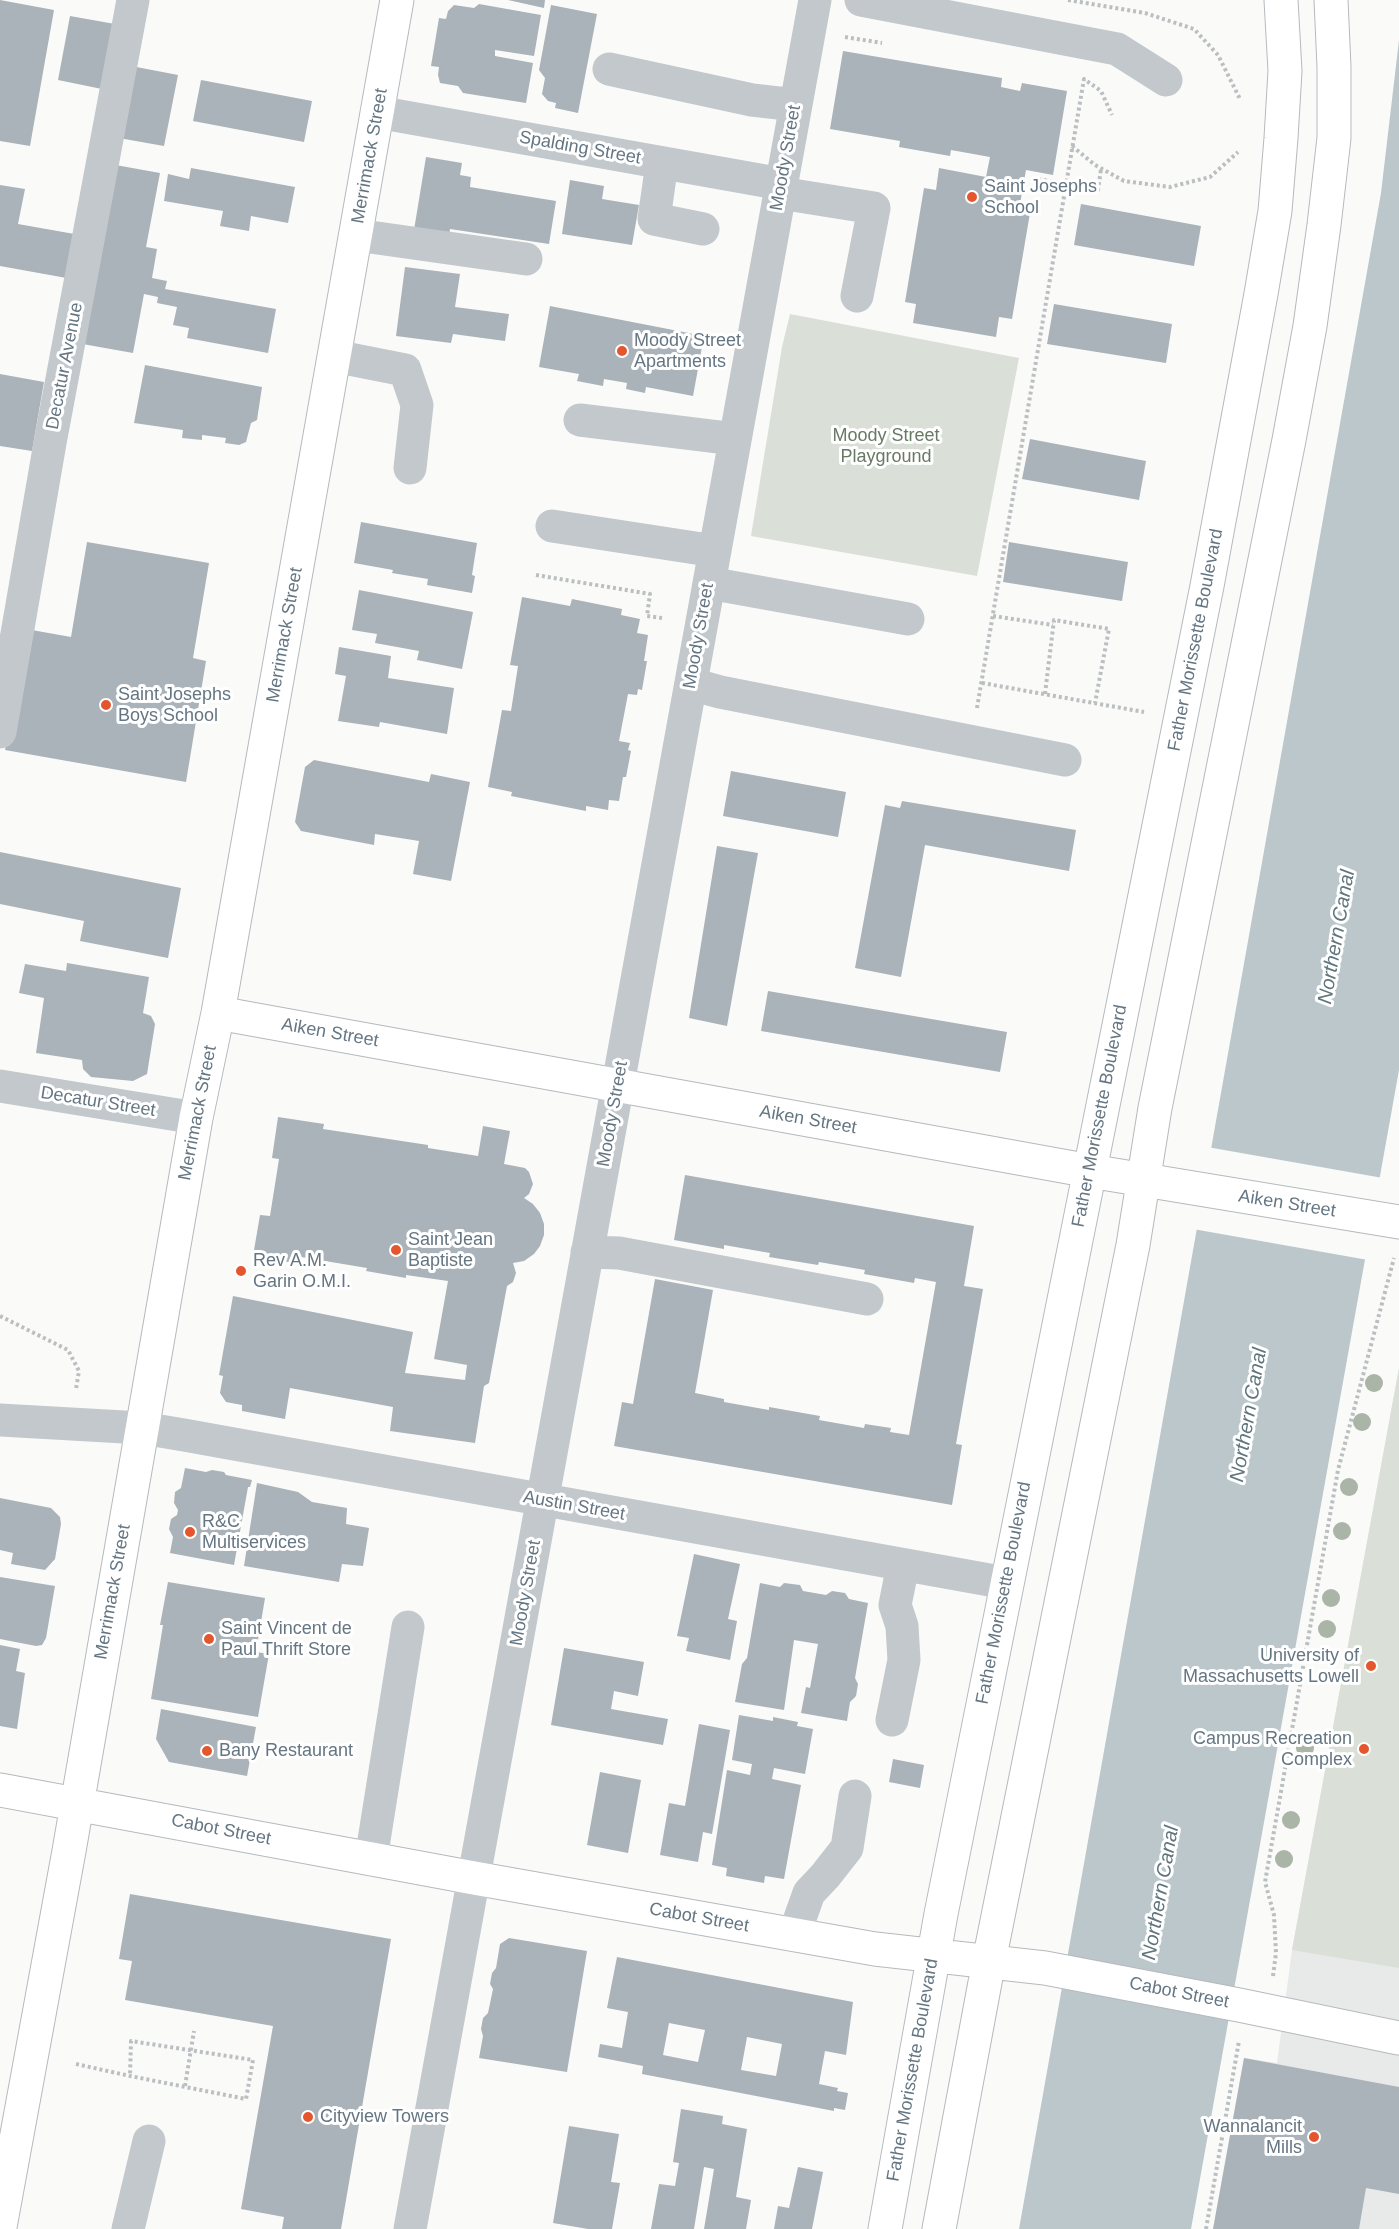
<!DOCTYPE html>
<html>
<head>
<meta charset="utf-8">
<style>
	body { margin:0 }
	canvas { display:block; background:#fafaf8 }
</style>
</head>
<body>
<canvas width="1399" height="2229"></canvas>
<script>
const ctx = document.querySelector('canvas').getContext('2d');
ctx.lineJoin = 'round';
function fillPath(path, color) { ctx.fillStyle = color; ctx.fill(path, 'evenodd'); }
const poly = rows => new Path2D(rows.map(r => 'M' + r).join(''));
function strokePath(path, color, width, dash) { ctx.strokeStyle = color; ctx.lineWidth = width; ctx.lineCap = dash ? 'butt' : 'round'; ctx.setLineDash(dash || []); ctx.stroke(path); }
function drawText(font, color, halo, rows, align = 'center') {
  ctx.font = font + ' Helvetica,sans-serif'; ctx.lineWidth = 6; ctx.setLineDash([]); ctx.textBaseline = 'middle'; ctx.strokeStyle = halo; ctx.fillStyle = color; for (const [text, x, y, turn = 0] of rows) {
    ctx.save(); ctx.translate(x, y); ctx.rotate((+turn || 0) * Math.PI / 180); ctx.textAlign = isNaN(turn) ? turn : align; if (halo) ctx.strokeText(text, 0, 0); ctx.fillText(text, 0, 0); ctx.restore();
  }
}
fillPath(poly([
	[1399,1368,1399,2229,1213,2229,1244,2058,1277,2063,1292,1950]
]), '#e8e9e9');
fillPath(poly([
	[790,314,1019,358,977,576,751,536,782,347],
	[1399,1368,1399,1968,1292,1950]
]), '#dadfd7');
fillPath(poly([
	[1399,40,1399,1070,1191,2229,1019,2229,1381,193]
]), '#bbc7cb');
fillPath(poly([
	[1207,1147,1383,1178,1368,1260,1193,1229]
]), '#fafaf8');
fillPath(poly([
	[0,0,54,10,30,146,0,141],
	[508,0,545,0,544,8],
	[479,4,541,15,534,56,495,50,495,56,533,63,526,103,463,93,458,86,440,83,438,75,439,67,431,66,439,18,446,19,448,11,454,5,474,8],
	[551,5,597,14,578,113,555,108,556,103,548,101,542,94,545,78,539,70],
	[70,16,115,24,102,89,58,80],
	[843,51,1002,78,1001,87,1020,91,1022,83,1067,91,1053,175,1026,170,1020,204,1031,207,1012,319,999,317,996,337,913,323,916,304,905,302,924,188,936,190,939,168,986,177,990,157,951,150,950,156,899,147,900,141,830,129],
	[126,65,178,75,164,146,113,137],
	[201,80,312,101,304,142,193,121],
	[426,157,462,163,460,175,471,177,470,187,556,201,549,244,450,229,449,236,414,230],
	[110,164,160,173,146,247,157,249,152,278,167,281,165,289,276,309,268,353,187,338,189,328,173,325,177,307,157,303,158,297,144,294,133,353,77,343],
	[191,168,295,187,288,223,251,216,249,231,220,226,223,211,164,201,168,174,189,179],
	[570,180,604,186,602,199,639,205,632,245,562,234],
	[0,185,25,189,18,224,80,235,72,279,0,266],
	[1081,204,1201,226,1194,266,1074,245],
	[405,267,460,274,455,307,509,314,505,341,453,334,451,343,396,336],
	[1054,304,1172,324,1166,363,1047,344],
	[550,306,704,336,693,396,646,387,645,393,626,389,627,383,604,379,603,386,577,381,579,374,539,367],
	[145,365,262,387,257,420,251,423,246,442,239,445,225,443,226,438,202,435,202,440,182,438,183,430,134,423],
	[0,374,44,382,32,451,0,446],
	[1030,439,1146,461,1139,500,1022,479],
	[361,522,477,543,472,575,475,576,472,593,427,585,428,579,392,573,393,570,354,563],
	[87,542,209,563,193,658,206,661,186,782,5,750,26,629,71,637],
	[1009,542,1128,562,1122,601,1003,582],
	[359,590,473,612,462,669,417,660,419,651,375,643,377,634,352,630],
	[522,597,570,606,572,599,622,609,621,615,640,619,637,633,648,635,644,661,647,661,642,690,638,689,637,695,628,694,619,741,630,743,628,750,631,751,626,777,623,777,619,801,609,800,608,810,586,806,586,811,511,796,512,792,488,787,502,710,511,711,518,666,510,665],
	[339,647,391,656,388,678,454,688,447,734,380,722,379,727,338,721,346,676,335,674],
	[314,760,429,782,431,774,470,782,451,881,413,874,419,841,375,834,374,845,301,831,295,822,305,767],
	[731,771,846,792,838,837,723,816],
	[902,801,1076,830,1069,871,925,845,901,977,855,968,885,805,900,808],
	[717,846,758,853,727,1026,689,1018],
	[0,852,181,888,168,958,80,941,84,921,0,904],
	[67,963,149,977,143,1013,151,1016,155,1024,147,1074,133,1081,91,1077,83,1069,82,1060,36,1053,44,998,19,993,25,964,66,971],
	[768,991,1007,1032,1000,1072,761,1031],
	[278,1117,324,1124,323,1129,428,1145,428,1148,478,1156,483,1126,510,1131,504,1164,525,1168,529,1172,533,1184,529,1194,524,1198,533,1204,540,1213,544,1224,544,1235,540,1246,534,1254,524,1261,513,1263,516,1273,513,1282,507,1286,489,1383,484,1386,475,1443,390,1431,393,1407,290,1388,285,1419,242,1411,242,1405,226,1402,220,1393,223,1376,219,1375,233,1296,413,1332,405,1373,465,1380,467,1365,434,1359,448,1281,406,1275,406,1278,366,1271,367,1268,295,1256,294,1263,253,1256,260,1215,270,1216,279,1159,272,1158],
	[685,1175,974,1226,964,1286,983,1289,956,1444,962,1445,952,1505,614,1446,622,1402,633,1404,655,1279,713,1290,695,1393,724,1399,724,1402,769,1410,769,1407,820,1416,819,1420,864,1428,865,1424,891,1428,890,1432,909,1435,936,1282,915,1278,914,1283,864,1274,865,1270,819,1262,818,1265,769,1257,770,1253,724,1245,724,1249,674,1240],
	[185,1468,206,1472,212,1470,224,1472,226,1475,252,1480,250,1487,248,1487,234,1565,170,1553,173,1537,169,1529,171,1519,177,1515,178,1510,174,1503,175,1492,181,1488],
	[257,1483,298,1492,312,1502,347,1508,346,1524,369,1528,363,1566,342,1564,339,1582,244,1566],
	[0,1498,51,1508,60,1517,61,1524,55,1559,45,1570,11,1564,13,1553,0,1550],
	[694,1554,740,1564,728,1619,737,1621,730,1660,686,1651,689,1638,677,1636],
	[0,1577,55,1586,46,1638,42,1645,36,1646,0,1639],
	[168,1582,265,1598,256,1652,269,1654,258,1717,151,1699,163,1625,160,1625],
	[760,1583,780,1587,784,1583,800,1585,803,1591,826,1595,832,1591,845,1593,849,1599,868,1603,855,1678,858,1684,856,1696,850,1702,847,1721,801,1713,806,1687,810,1688,818,1644,794,1640,784,1710,735,1702,742,1664,747,1658],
	[0,1645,20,1649,16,1671,25,1673,17,1729,0,1726],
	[564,1648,644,1662,638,1696,614,1691,611,1709,668,1719,663,1745,551,1725],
	[161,1709,256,1727,247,1776,169,1762,156,1739],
	[739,1715,773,1721,773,1717,798,1722,797,1726,813,1729,805,1774,774,1768,772,1779,801,1785,784,1879,765,1876,764,1883,726,1876,727,1868,712,1865,727,1770,750,1775,752,1764,732,1760],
	[699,1724,730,1730,712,1834,703,1832,698,1862,660,1855,669,1803,685,1806],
	[893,1759,924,1765,920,1788,889,1782],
	[600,1772,641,1780,628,1853,587,1845],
	[130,1894,391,1939,341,2229,282,2229,284,2217,241,2209,273,2026,125,2000,132,1961,119,1959],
	[509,1938,587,1951,567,2072,479,2058,483,2036,481,2029,483,2018,488,2013,493,1989,490,1984,492,1973,496,1968,500,1944],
	[617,1957,853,2002,846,2055,825,2051,819,2084,838,2088,837,2091,848,2093,845,2110,834,2108,834,2111,642,2074,643,2066,598,2057,600,2044,622,2048,628,2012,607,2008],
	[669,2023,705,2030,698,2062,663,2055],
	[747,2037,782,2044,776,2076,741,2070],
	[1244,2058,1399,2087,1399,2194,1366,2188,1359,2229,1213,2229],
	[681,2109,723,2116,722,2124,747,2129,736,2197,751,2200,746,2229,704,2229,714,2169,704,2167,694,2229,651,2229,659,2184,675,2186,679,2163,673,2162],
	[569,2126,619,2134,611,2182,620,2183,612,2229,588,2229,553,2223],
	[798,2167,823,2172,812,2229,774,2229,778,2206,789,2208]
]), '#aab3b9');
const major = poly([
	[218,1013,1090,1171,1399,1222],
	[0,1790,474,1878,875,1949,1045,1968,1239,2005,1399,2038],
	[0,2227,69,1851,196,1118,218,1013,397,0],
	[885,2229,941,1914,1207,586,1261,294,1275,211,1281,138,1285,71,1281,0],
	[939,2229,989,1961,1133,1245,1155,1108,1289,440,1310,326,1324,225,1334,138,1334,67,1331,0]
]);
strokePath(major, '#b5babe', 35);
strokePath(poly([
	[1068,0,1145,13,1194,29,1218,55,1240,99],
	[845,37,882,43],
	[1072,146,1095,165,1124,181,1170,187,1210,177,1238,152],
	[1038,179,1098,190,1101,169],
	[536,575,650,594,647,616,662,618],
	[993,616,1053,625],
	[982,683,1144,712],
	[1045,694,1054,620,1109,629,1095,703],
	[977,708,1084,79,1101,91,1112,115],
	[0,1316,68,1350,79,1371,76,1389],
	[1273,1976,1276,1953,1274,1915,1265,1882,1338,1470,1394,1258],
	[76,2064,130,2076,246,2099,253,2060,131,2041,130,2076],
	[185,2086,194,2031],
	[1206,2229,1239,2041]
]), '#bbbfc2', 4, [3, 3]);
strokePath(poly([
	[861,0,1117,49,1166,80],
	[609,69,752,100,796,105],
	[377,112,782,184],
	[662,163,654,219,703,229],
	[780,193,874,208,857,296],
	[356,235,526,259],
	[334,356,405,370,417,405,410,468],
	[580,420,735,439],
	[552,526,715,551],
	[709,583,908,619],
	[691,684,720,692,1065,760],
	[0,732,50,443,133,0],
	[0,1086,196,1118],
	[587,1252,619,1253,867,1299],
	[0,1420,142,1428,184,1435,1006,1583],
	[892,1720,904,1660,902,1626,895,1605,903,1565],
	[371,1859,408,1627],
	[794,1935,809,1893,825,1876,847,1848,855,1796],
	[128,2229,149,2141],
	[410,2229,815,0]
]), '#c3c8cc', 33);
strokePath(major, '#fff', 33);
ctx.fillStyle = '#aab4a7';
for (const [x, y] of [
	[1374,1383],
	[1362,1422],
	[1349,1487],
	[1342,1531],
	[1331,1598],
	[1327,1629],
	[1305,1748],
	[1291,1820],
	[1284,1859]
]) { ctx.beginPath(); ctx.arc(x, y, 9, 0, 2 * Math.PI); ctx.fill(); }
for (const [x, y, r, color] of [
	[972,197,6,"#e4572e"],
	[622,351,6,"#e4572e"],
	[106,705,6,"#e4572e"],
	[396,1250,6,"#e4572e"],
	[241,1271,6,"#e4572e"],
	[190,1532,6,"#e4572e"],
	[209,1639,6,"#e4572e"],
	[1371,1666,6,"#e4572e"],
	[1364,1749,6,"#e4572e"],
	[207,1751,6,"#e4572e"],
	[308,2117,6,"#e4572e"],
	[1314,2137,6,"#e4572e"]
]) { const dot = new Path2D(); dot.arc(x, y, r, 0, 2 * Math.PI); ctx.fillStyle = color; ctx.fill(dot); strokePath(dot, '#fff', 2); }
drawText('18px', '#657683', '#fff', [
	["Spalding Street",580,148,10],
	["Merrimack Street",370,156,-80],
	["Moody Street",786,158,-80],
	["Decatur Avenue",65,366,-79],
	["Merrimack Street",285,635,-80],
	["Moody Street",699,636,-80],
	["Father Morissette Boulevard",1196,640,-79],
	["Aiken Street",330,1033,10],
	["Decatur Street",98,1102,9],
	["Merrimack Street",198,1113,-79],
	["Moody Street",613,1114,-80],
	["Father Morissette Boulevard",1100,1116,-79],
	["Aiken Street",808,1120,10],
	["Aiken Street",1287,1204,9],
	["Austin Street",574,1506,10],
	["Merrimack Street",113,1592,-80],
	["Moody Street",526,1593,-80],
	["Father Morissette Boulevard",1004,1593,-79],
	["Cabot Street",221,1830,11],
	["Cabot Street",699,1918,10],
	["Cabot Street",1179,1993,11],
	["Father Morissette Boulevard",913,2070,-80]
]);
drawText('18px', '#657683', '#fff', [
	["Saint Josephs",984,187],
	["School",984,208],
	["Moody Street",634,341],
	["Apartments",634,362],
	["Saint Josephs",118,695],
	["Boys School",118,716],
	["Saint Jean",408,1240],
	["Baptiste",408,1261],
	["Rev A.M.",253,1261],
	["Garin O.M.I.",253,1282],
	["R&C",202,1522],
	["Multiservices",202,1543],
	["Saint Vincent de",221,1629],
	["Paul Thrift Store",221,1650],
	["University of",1359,1656,"right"],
	["Massachusetts Lowell",1359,1677,"right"],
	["Campus Recreation",1352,1739,"right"],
	["Complex",1352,1760,"right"],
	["Bany Restaurant",219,1751],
	["Cityview Towers",320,2117],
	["Wannalancit",1302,2127,"right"],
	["Mills",1302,2148,"right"]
], 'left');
drawText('18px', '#687a64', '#fff', [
	["Moody Street",886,436],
	["Playground",886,457]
]);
drawText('italic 20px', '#60757c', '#fff', [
	["Northern Canal",1337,937,-80],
	["Northern Canal",1249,1415,-80],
	["Northern Canal",1161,1893,-80]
]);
</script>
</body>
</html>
